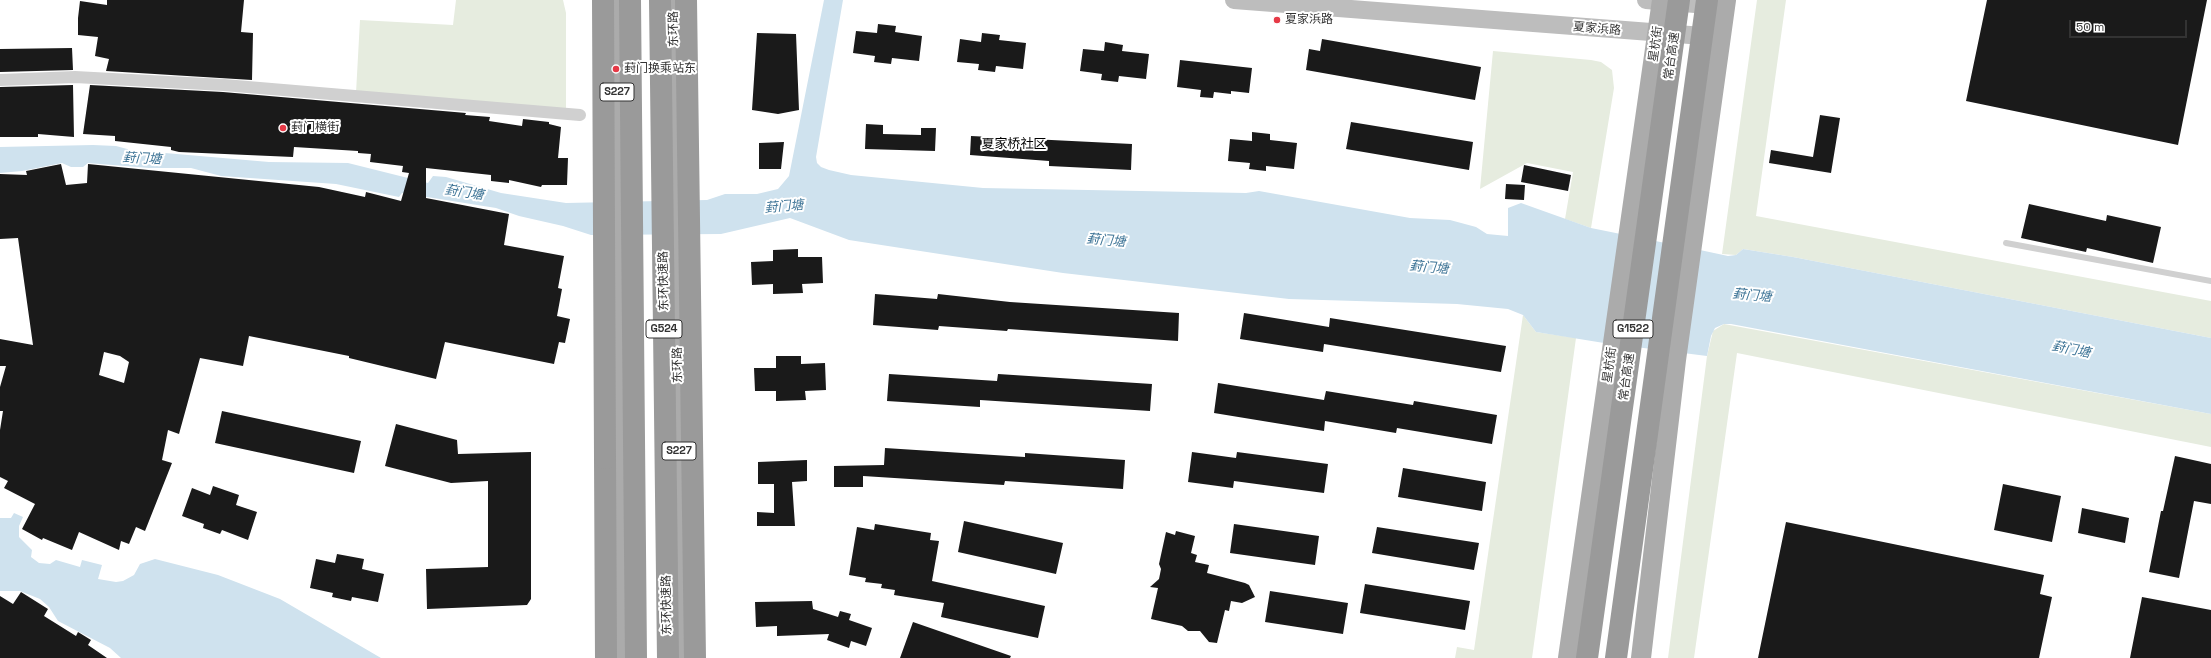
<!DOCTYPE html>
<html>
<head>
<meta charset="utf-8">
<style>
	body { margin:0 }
	#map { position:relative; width:2211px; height:658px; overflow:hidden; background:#fff; font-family:"Space Grotesk",sans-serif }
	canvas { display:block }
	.scale { position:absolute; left:2069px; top:20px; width:118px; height:18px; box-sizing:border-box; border:2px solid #333; border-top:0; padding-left:5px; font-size:12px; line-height:14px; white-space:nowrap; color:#333; -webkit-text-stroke:3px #fff; paint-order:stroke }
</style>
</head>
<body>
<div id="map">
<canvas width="2211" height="658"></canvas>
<div class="scale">50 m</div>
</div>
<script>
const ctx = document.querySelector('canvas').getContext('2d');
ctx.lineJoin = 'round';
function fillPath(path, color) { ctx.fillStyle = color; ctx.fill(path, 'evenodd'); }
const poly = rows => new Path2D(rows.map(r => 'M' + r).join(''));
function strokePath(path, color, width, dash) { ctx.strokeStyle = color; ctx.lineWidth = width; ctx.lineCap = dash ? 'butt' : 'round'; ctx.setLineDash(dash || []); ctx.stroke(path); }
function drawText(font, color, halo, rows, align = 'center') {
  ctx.font = font + ' "Space Grotesk","Noto Sans SC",sans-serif'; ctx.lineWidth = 4; ctx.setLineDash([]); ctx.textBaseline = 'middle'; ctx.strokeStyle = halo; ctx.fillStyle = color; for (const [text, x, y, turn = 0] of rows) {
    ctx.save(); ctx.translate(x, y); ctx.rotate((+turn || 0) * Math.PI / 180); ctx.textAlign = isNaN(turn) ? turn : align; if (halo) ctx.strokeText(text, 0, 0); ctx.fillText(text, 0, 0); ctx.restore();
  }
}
fillPath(poly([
	[456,0,563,0,566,13,566,111,356,93,360,20,453,25],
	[1757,0,1786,0,1756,216,2211,301,2211,338,1793,257,1743,249,1736,255,1722,254],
	[1493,51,1591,60,1601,62,1612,70,1614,88,1591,228,1565,219,1573,172,1527,163,1480,189],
	[1523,315,1536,332,1576,338,1532,658,1455,658,1457,647,1474,650],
	[1724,324,2211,414,2211,447,1737,353,1694,658,1668,658,1707,356,1713,331]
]), '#e6ecdf');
fillPath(poly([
	[824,0,843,0,816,157,817,163,821,167,829,170,851,175,983,188,1246,193,1259,191,1410,218,1450,220,1476,227,1487,234,1508,236,1508,208,1521,203,1591,228,1700,250,1728,256,1736,255,1743,249,1793,257,2211,338,2211,414,1731,324,1724,324,1715,328,1711,336,1707,356,1604,343,1536,332,1523,315,1508,309,1457,304,1289,299,1063,273,849,240,790,218,721,234,591,235,563,226,519,216,496,208,402,193,399,197,336,184,221,176,191,168,149,168,88,163,83,167,71,167,62,163,22,171,0,173,0,147,93,145,116,146,142,153,165,153,269,162,348,163,428,183,433,176,446,177,501,193,566,203,707,200,725,194,757,194,778,189,789,176],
	[14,513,23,517,19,526,19,537,32,550,31,557,39,563,50,564,56,560,80,567,82,560,102,565,98,579,116,582,123,581,134,575,140,564,155,559,218,575,280,599,381,658,121,658,110,648,58,621,49,607,40,599,20,591,0,591,0,518,11,518]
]), '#cfe2ee');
fillPath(poly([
	[107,0,244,0,241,32,253,33,252,80,106,71,109,59,95,56,98,37,78,35,78,18,80,1,107,5],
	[1987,0,2207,0,2178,145,1966,101],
	[878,24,896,26,895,32,922,36,919,61,892,58,891,64,874,62,875,56,853,53,856,31,877,33],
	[757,33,796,34,799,110,778,114,752,110],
	[982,33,1000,35,999,40,1026,43,1023,69,996,66,995,72,978,70,979,64,957,62,960,39,981,42],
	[1322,39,1481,67,1475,100,1306,70,1309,49,1320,51],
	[1105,42,1123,45,1122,51,1149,54,1146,79,1119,76,1118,82,1101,80,1102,74,1080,71,1083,49,1104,51],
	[72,48,73,70,0,72,0,49],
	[1180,60,1252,68,1249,93,1231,91,1231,94,1214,92,1213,98,1200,97,1201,90,1177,87],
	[73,85,74,137,38,134,38,137,0,137,0,87],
	[90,85,223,92,466,113,465,115,490,117,489,121,522,126,523,119,549,122,549,124,561,127,558,158,568,158,567,185,542,185,541,187,509,180,509,183,491,181,491,175,426,168,426,198,509,214,504,245,564,256,558,288,562,289,557,316,570,319,565,343,559,342,554,364,445,342,436,379,349,358,349,356,249,336,243,366,200,358,179,434,168,430,162,460,172,463,145,531,136,527,129,544,121,541,119,550,79,532,72,550,43,538,42,540,22,529,35,504,4,488,8,481,0,477,0,430,3,411,0,411,0,387,6,366,0,366,0,339,33,345,18,238,0,239,0,174,27,175,26,171,61,164,66,185,87,183,88,164,319,187,365,197,366,192,401,201,409,173,402,172,403,166,370,162,371,154,358,153,358,151,294,147,293,157,179,152,171,150,171,147,115,141,115,136,83,134],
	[104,352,120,356,129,362,124,383,99,375],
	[1820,115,1840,118,1831,173,1769,163,1771,150,1813,157],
	[1351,122,1473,142,1469,170,1346,149],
	[866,124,883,125,883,134,921,135,921,128,936,128,935,151,865,149],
	[1252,132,1270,134,1270,140,1297,143,1294,169,1266,166,1266,171,1249,169,1250,163,1228,161,1230,139,1252,141],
	[971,136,1132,144,1131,170,1049,166,1049,161,970,155],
	[784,142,781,169,759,169,759,143],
	[1524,165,1571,175,1568,191,1521,182],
	[1506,184,1525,185,1524,200,1505,199],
	[2029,204,2106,221,2107,215,2161,227,2153,263,2087,248,2086,252,2021,238],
	[798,249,798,257,822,257,823,283,802,284,803,293,773,294,773,284,752,285,751,262,773,261,773,250],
	[875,294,937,299,938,294,1010,302,1179,313,1178,341,1008,329,1007,331,939,326,938,330,873,325],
	[1244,313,1329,327,1330,318,1506,346,1501,372,1324,344,1323,352,1240,339],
	[776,356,801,356,801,364,825,363,826,390,805,391,806,400,776,401,776,391,755,391,754,368,776,368],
	[889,374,997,381,998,374,1152,384,1150,411,980,400,980,407,887,401],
	[1218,383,1324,400,1326,391,1413,405,1414,401,1497,415,1492,444,1397,428,1396,433,1325,421,1324,431,1214,413],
	[222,411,361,441,354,473,215,443],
	[396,424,457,440,458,454,531,452,531,599,527,605,427,609,426,569,488,567,488,481,451,483,385,466],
	[885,448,1025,457,1025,453,1125,460,1123,489,1005,481,1004,485,863,476,863,487,834,487,834,466,884,465],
	[1192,452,1236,458,1237,452,1328,464,1324,493,1234,481,1233,488,1188,482],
	[2175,456,2211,464,2211,504,2194,501,2179,578,2149,572,2161,511,2163,511],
	[807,460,807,481,792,482,795,526,757,526,757,512,774,513,774,484,758,484,758,462],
	[1403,468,1486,482,1482,511,1398,497],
	[2003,484,2061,496,2052,542,1994,530],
	[213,486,239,495,236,505,257,512,248,540,222,530,220,534,203,528,204,524,182,516,192,488,210,495],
	[2082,508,2129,518,2125,543,2078,533],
	[964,521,1063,543,1056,574,958,552],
	[1786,522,2044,575,2040,594,2052,597,2039,658,1758,658],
	[875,524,931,533,930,540,939,541,932,581,1045,606,1038,638,941,617,944,603,894,595,895,590,881,588,882,584,865,582,866,578,849,575,857,527,874,530],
	[1234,524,1319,536,1315,565,1230,553],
	[1377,527,1479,543,1474,570,1372,553],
	[1176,531,1195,536,1191,553,1197,555,1195,562,1209,565,1207,573,1245,583,1249,585,1255,597,1242,603,1231,601,1229,611,1225,610,1217,643,1209,642,1200,631,1188,631,1182,626,1151,619,1158,588,1150,587,1159,579,1161,569,1159,564,1166,532,1175,535],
	[337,554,364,559,362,569,384,574,378,602,352,597,351,601,332,597,333,593,310,588,316,559,335,563],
	[1365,584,1470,601,1465,630,1360,613],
	[1270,591,1348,603,1343,634,1265,622],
	[21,592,48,609,44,616,76,636,78,632,91,640,88,645,107,658,0,658,0,596,13,604],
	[2142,597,2211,610,2211,658,2130,658],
	[812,601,813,609,838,617,840,611,851,614,849,620,872,628,866,646,851,641,849,648,827,640,829,634,777,636,777,626,756,627,755,602],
	[913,622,1011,656,1010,658,900,658]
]), '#1a1a1a');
strokePath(poly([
	[2006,243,2211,281]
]), '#d0d0d0', 6);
strokePath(poly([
	[0,80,75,77,224,85,580,115]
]), '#d0d0d0', 12);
strokePath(poly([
	[1234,0,1716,37],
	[1646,0,1720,6]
]), '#bdbdbd', 18);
strokePath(poly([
	[615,0,621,658],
	[674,0,681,658],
	[1568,658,1662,0],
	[1641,658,1676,360,1726,0]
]), '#ababab', 20);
strokePath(poly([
	[630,0,636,658],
	[660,0,668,658],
	[686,0,695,658],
	[605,458,606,658]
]), '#9a9a9a', 22);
strokePath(poly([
	[603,0,605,458],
	[1587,658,1679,0],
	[1616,658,1707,0]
]), '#9a9a9a', 22);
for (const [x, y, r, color] of [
	[1277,20,4,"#e63946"],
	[616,69,4,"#e63946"],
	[283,128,4,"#e63946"]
]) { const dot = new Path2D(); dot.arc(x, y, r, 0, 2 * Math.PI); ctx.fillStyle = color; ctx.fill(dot); strokePath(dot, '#fff', 1.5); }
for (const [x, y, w] of [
	[617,92,34],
	[664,329,36],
	[1633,329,40],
	[679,451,34]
]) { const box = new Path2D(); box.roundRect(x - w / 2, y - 9, w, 18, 3); ctx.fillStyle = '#fff'; ctx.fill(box); strokePath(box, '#333', 1); }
drawText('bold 11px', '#333', null, [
	["S227",617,92],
	["G524",664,329],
	["G1522",1633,329],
	["S227",679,451]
]);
drawText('12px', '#333', '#fff', [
	["夏家浜路",1285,20],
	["葑门换乘站东",624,69],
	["葑门横街",291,128]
], 'left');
drawText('12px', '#333', '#fff', [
	["东环路",674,29,-91],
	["夏家浜路",1597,29,5],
	["星杭街",1656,44,-82],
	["常台高速",1672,56,-82],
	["东环快速路",664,281,-91],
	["东环路",678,365,-91],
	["星杭街",1610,365,-82],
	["常台高速",1627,377,-82],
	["东环快速路",667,605,-91]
]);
drawText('13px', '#000', '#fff', [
	["夏家桥社区",1014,144]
]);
drawText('italic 13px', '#3f7597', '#fff', [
	["葑门塘",142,159,3],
	["葑门塘",464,193,8],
	["葑门塘",784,207,-5],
	["葑门塘",1106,241,5],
	["葑门塘",1429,268,5],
	["葑门塘",1752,296,5],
	["葑门塘",2071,350,11]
]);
</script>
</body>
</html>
